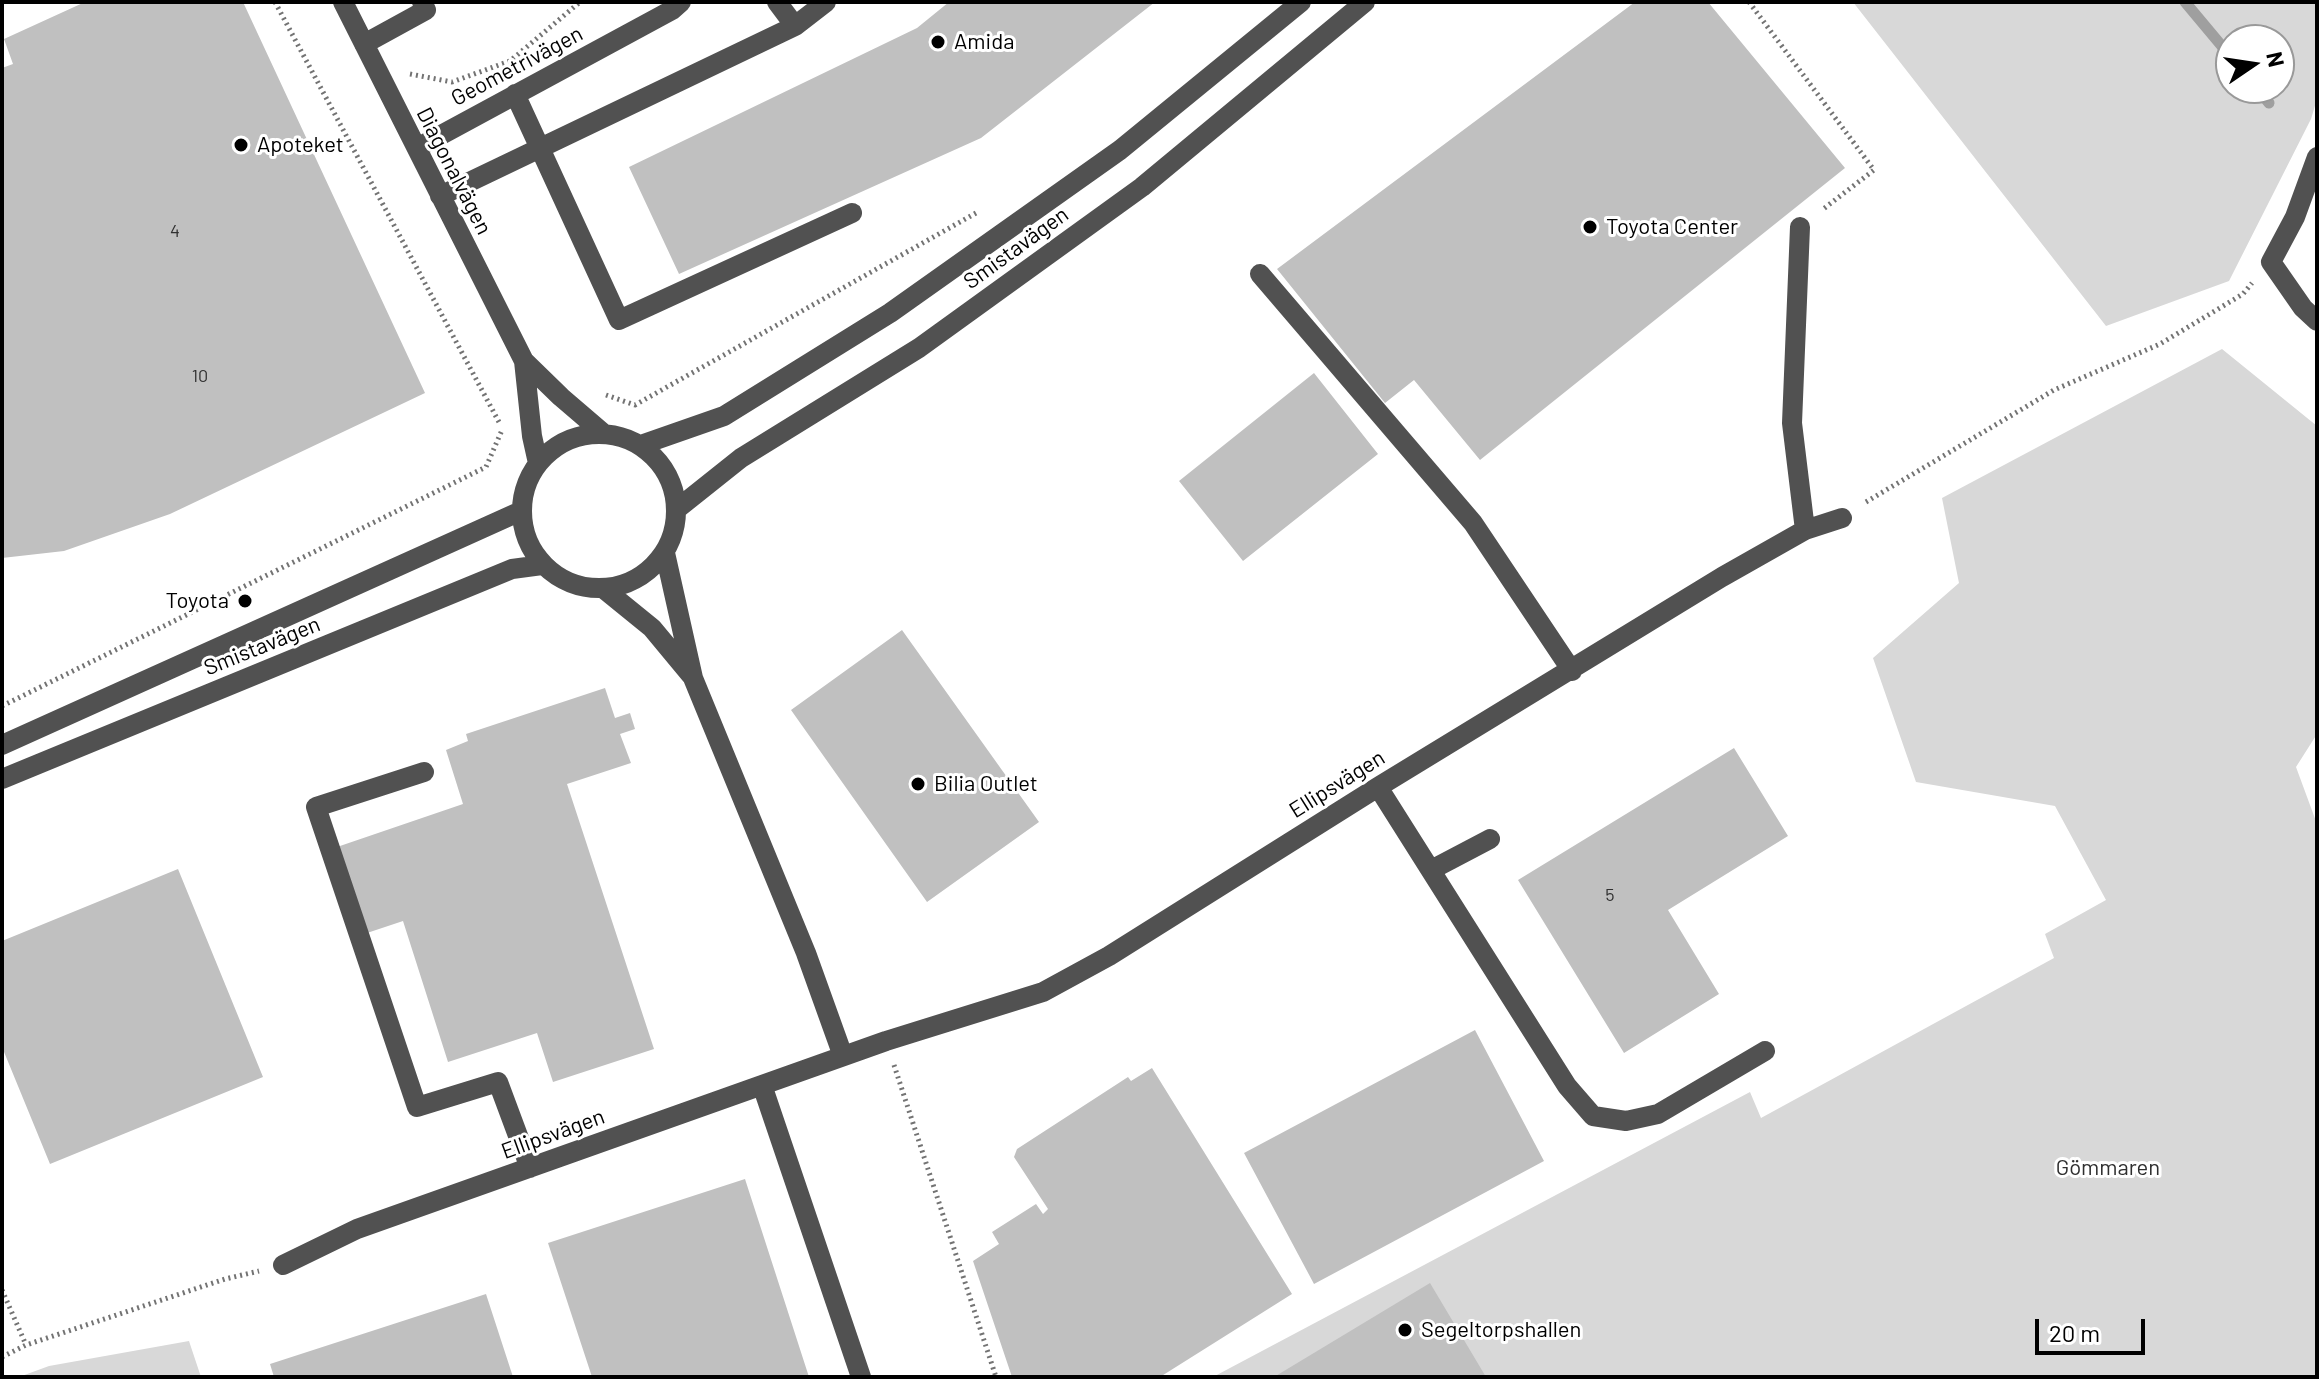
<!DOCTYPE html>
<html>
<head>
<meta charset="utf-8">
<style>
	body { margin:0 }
	#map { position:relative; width:2319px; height:1379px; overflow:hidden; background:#fff; font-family:Barlow,sans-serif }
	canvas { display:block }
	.frame { position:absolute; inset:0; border:4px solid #000; pointer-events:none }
	.north { position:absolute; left:2215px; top:24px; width:80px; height:80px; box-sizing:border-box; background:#fff; border:2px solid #999; border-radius:50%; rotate:77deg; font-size:22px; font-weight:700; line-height:32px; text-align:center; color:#000 }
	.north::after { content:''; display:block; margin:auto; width:28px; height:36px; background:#000; clip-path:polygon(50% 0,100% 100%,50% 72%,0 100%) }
	.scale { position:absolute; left:2035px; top:1319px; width:110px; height:36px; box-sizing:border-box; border:4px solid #000; border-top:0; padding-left:10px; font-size:24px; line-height:28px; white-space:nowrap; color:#000; -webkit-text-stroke:6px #fff; paint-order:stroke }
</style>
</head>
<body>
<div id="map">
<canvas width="2319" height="1379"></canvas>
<div class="frame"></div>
<div class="north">N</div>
<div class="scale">20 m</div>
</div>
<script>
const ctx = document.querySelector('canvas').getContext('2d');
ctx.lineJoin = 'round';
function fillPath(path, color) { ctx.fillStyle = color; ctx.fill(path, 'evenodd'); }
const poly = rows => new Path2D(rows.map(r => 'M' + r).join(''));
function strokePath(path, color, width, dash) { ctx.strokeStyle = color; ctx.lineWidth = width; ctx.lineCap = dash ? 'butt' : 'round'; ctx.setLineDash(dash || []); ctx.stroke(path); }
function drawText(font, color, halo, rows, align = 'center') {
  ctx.font = font + ' Barlow,sans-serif'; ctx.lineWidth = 6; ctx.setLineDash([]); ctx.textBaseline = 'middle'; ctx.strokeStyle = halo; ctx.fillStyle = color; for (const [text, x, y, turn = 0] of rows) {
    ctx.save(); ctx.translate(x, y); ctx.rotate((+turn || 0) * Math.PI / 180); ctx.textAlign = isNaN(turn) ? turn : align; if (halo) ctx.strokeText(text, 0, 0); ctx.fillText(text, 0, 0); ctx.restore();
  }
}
fillPath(poly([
	[1853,2,2317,2,2317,99,2311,119,2229,281,2106,326],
	[2231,40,2279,40,2279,88,2231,88],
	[2222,349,2317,426,2317,734,2296,767,2317,824,2317,1377,1213,1377,1750,1092,1761,1118,2054,958,2045,934,2106,900,2055,806,1916,782,1873,658,1959,583,1942,498],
	[189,1341,201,1377,19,1377,49,1366]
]), '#d8d8d8');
strokePath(poly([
	[2185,2,2231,57],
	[2257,88,2269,103]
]), '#9f9f9f', 11);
fillPath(poly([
	[85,2,243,2,425,393,170,514,64,551,2,558,2,68,13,64,4,39],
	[949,2,1155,2,981,138,679,274,629,167,917,28],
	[1635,2,1708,2,1845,168,1480,460,1414,380,1385,403,1277,269],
	[1314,373,1378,454,1243,561,1179,481],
	[902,630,1039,822,927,902,791,710],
	[605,688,615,718,630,713,635,729,620,734,631,763,567,784,654,1049,553,1082,537,1033,448,1062,403,921,367,933,337,847,463,804,446,750,468,741,466,734],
	[1734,748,1788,836,1668,910,1719,994,1624,1053,1518,880],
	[178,869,263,1077,50,1164,2,1047,2,941],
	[1475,1030,1544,1161,1314,1284,1244,1153],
	[1152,1068,1292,1294,1160,1377,1012,1377,973,1261,999,1244,992,1232,1036,1204,1043,1214,1048,1209,1014,1157,1017,1149,1128,1077,1131,1081],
	[745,1179,809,1377,592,1377,548,1243],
	[1430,1283,1486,1377,1274,1377],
	[486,1294,513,1377,274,1377,270,1364]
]), '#c0c0c0');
strokePath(poly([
	[275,2,500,424],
	[1749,2,1874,170,1822,210],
	[410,74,452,82,510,61,580,2],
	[606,395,635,405,976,213],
	[1866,502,2054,390,2160,344,2243,294,2252,283],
	[2,706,486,467,502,430],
	[894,1065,996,1377],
	[2,1290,26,1345],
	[2,1357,26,1345,225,1279,259,1271]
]), '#737373', 5, [2, 4]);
strokePath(poly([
	[343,2,524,361,561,397,603,433],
	[777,2,795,26],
	[364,44,426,10,422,2],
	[515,94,619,320,852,213],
	[417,148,672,10,681,2],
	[2317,157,2295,217,2271,262,2303,308,2317,321],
	[440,196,795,26,826,2],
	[1800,227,1792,423,1805,530],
	[1260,274,1473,523,1572,671],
	[524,361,532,436,538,463],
	'522 511a77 77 0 1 1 154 0a77 77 0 1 1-154 0Z',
	[641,445,724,416,890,313,1120,150,1301,2],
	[677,509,741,458,919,348,1142,187,1365,2],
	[665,553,693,678,806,953,843,1056],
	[604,589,652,628,691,675],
	[2,745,521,511],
	[424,772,316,807,417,1107,498,1082,530,1168],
	[2,779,512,569,542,565],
	[1378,787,1567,1086,1593,1116,1626,1121,1658,1114,1765,1051],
	[1431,870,1490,839],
	[762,1085,861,1377],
	[283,1265,357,1229,886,1041,1043,992,1109,956,1378,787,1722,577,1805,530,1842,518]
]), '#515151', 20);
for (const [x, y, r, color] of [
	[938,42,8,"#000"],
	[241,145,8,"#000"],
	[1590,227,8,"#000"],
	[245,601,8,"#000"],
	[918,784,8,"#000"],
	[1405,1330,8,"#000"]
]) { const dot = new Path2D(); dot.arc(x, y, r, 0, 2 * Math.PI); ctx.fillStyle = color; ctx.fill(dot); strokePath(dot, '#fff', 3); }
drawText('18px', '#303030', null, [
	["4",175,231],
	["10",200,376],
	["5",1610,895]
]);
drawText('22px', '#000', '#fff', [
	["Amida",954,42],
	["Apoteket",257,145],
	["Toyota Center",1606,227],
	["Toyota",229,601,"right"],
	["Bilia Outlet",934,784],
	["Segeltorpshallen",1421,1330]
], 'left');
drawText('22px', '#000', '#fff', [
	["Geometrivägen",517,66,-28],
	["Diagonalvägen",454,171,63],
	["Smistavägen",1016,248,-36],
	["Smistavägen",262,646,-22],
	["Ellipsvägen",1337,784,-32],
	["Ellipsvägen",553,1134,-20]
]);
drawText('22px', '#2f2f2f', '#fff', [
	["Gömmaren",2108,1168]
]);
</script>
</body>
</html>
